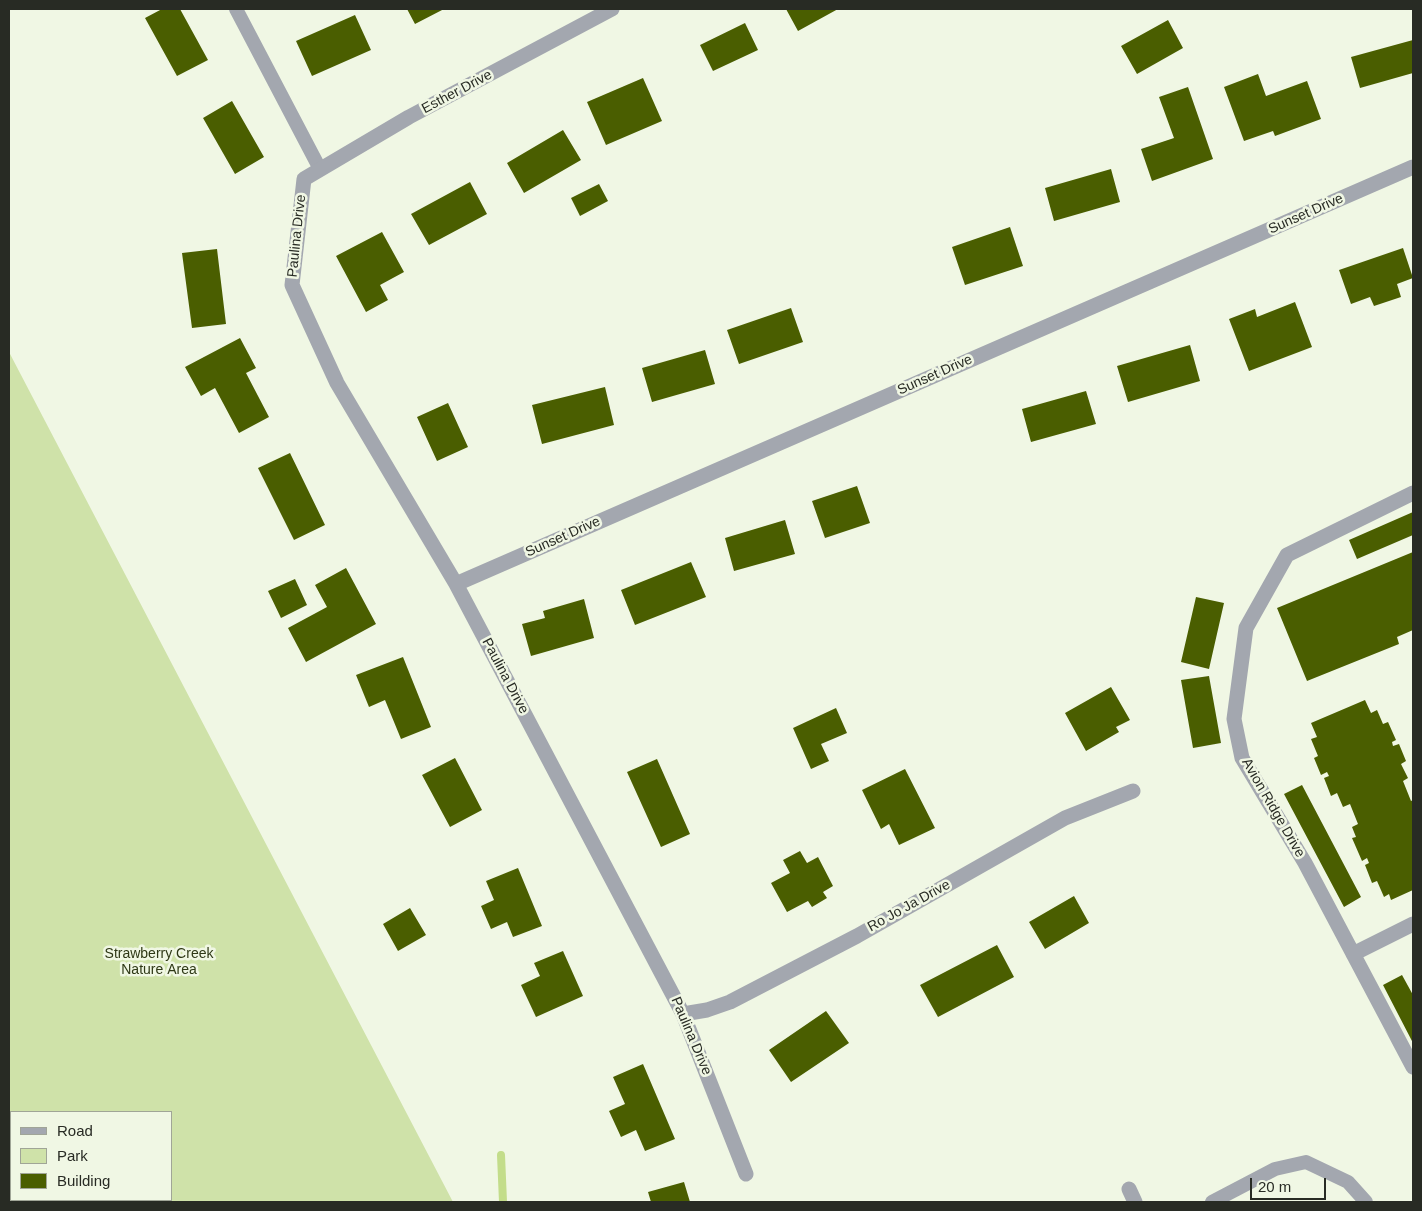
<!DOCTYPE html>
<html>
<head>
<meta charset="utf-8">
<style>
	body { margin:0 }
	#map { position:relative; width:1422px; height:1211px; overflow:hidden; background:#f0f7e4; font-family:Arial,sans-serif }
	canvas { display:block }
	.frame { position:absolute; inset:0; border:10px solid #282b24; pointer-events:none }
	.legend { position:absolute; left:10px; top:1111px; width:162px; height:90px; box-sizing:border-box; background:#f0f7e4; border:1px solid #a0a597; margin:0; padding:6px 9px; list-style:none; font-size:15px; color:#282b24 }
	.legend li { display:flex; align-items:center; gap:10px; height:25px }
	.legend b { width:25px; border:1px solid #a0a597 }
	.scale { position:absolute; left:1250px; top:1178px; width:76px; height:22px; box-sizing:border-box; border:2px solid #282b24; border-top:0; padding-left:6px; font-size:15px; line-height:18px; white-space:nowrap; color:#282b24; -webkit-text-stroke:4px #f0f7e4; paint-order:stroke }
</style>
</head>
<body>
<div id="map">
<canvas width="1422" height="1211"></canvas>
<div class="frame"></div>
<ul class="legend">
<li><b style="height:6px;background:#a3a7af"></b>Road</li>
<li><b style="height:14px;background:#cfe2a9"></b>Park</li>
<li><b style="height:14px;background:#4a5e00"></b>Building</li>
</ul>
<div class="scale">20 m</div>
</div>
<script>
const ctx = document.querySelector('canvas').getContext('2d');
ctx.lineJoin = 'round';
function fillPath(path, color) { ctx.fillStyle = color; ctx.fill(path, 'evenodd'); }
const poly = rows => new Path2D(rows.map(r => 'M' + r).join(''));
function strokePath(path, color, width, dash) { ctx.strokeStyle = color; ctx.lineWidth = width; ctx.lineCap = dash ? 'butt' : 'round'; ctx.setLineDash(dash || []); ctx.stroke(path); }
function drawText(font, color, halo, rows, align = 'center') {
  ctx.font = font + ' Arial,sans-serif'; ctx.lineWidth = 5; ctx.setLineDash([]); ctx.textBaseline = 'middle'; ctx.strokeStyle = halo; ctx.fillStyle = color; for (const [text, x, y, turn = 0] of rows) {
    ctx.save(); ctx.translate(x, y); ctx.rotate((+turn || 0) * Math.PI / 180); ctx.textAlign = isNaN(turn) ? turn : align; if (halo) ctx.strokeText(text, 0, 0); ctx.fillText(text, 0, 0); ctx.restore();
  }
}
fillPath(poly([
	[9,352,453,1202,9,1202],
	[11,1112,171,1112,171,1200,11,1200]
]), '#cfe2a9');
strokePath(poly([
	[501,1155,503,1202]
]), '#c3dd8a', 8);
fillPath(poly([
	[162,9,180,9,208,60,177,76,145,18],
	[407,9,444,9,415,24],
	[786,9,838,9,798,31],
	[355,15,371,50,312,76,296,41],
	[1168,20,1183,48,1137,74,1121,46],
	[745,23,758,50,713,71,700,45],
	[1413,40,1413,73,1360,88,1351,57],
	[1258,74,1266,96,1307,81,1321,119,1275,136,1273,131,1244,141,1224,87],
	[643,78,662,121,606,145,587,102],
	[1188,87,1213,159,1152,181,1141,149,1174,138,1159,97],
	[232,101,264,157,235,174,203,118],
	[563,130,581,160,524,193,507,163],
	[1111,169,1120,202,1054,221,1045,188],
	[470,182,487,214,429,245,411,214],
	[599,184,608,201,580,216,571,198],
	[1010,227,1023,266,965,285,952,247],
	[382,232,404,272,380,285,388,300,366,312,336,256],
	[1403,248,1413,278,1397,284,1401,297,1374,306,1370,297,1351,304,1339,270],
	[217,249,226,324,192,328,182,253],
	[1295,302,1312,347,1249,371,1229,319,1255,309,1257,317],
	[791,308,803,342,739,364,727,330],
	[240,338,256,368,246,373,269,417,239,433,215,388,201,396,185,367],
	[1190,345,1200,381,1128,402,1117,366],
	[705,350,715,384,652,402,642,368],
	[605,387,614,425,542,444,532,405],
	[1086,391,1096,424,1031,442,1022,409],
	[448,403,468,447,437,461,417,417],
	[290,453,325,525,294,540,258,468],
	[857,486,870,523,825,538,812,501],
	[1413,512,1413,535,1357,559,1349,540],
	[785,520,795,554,734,571,725,538],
	[1413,552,1413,630,1397,637,1399,644,1307,681,1277,608],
	[691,562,706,597,635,625,621,590],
	[346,568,376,624,306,662,288,628,327,607,315,585],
	[295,579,307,605,281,618,268,591],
	[1196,597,1224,603,1209,669,1181,662],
	[584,599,594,638,531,656,522,624,545,618,543,611],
	[403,657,431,727,401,739,385,700,369,707,356,675],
	[1209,676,1221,743,1193,748,1181,680],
	[1111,687,1130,720,1116,727,1119,732,1086,751,1065,713],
	[1365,700,1371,713,1377,710,1383,724,1388,722,1396,740,1392,742,1393,746,1399,744,1406,761,1401,764,1408,778,1403,781,1411,801,1413,800,1413,890,1391,900,1389,894,1384,897,1377,881,1372,883,1365,865,1369,863,1367,858,1362,861,1352,838,1356,837,1352,827,1358,824,1350,804,1343,807,1337,793,1331,796,1324,778,1329,776,1327,772,1321,775,1314,758,1318,756,1311,739,1317,737,1311,723],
	[836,708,847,733,821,744,829,761,811,769,793,728],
	[455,758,482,810,450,827,422,775],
	[657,759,690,834,661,847,627,772],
	[905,769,935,828,899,845,889,824,881,829,862,790],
	[1302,785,1361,897,1344,907,1284,794],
	[800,851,807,863,818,857,833,886,823,892,827,898,812,907,808,901,787,912,771,883,790,873,783,860],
	[518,868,542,926,513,937,507,922,491,929,481,906,494,900,486,881],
	[1074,896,1089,923,1045,949,1029,922],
	[410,908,426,935,398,951,383,924],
	[997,945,1014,977,938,1017,920,985],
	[563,951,583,996,536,1017,521,985,540,976,534,963],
	[1402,975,1413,995,1413,1043,1383,985],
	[826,1011,849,1043,791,1082,769,1050],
	[643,1064,675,1139,645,1151,636,1130,621,1137,609,1111,625,1104,613,1077],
	[684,1182,690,1202,651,1202,648,1192]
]), '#4a5e00');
strokePath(poly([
	[236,9,320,169],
	[1212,1202,1275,1169,1306,1162,1348,1182,1366,1202]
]), '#a3a7af', 14);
strokePath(poly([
	[612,9,409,117,304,179,292,285,337,383,456,584,683,1014,746,1174],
	[1413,493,1287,555,1246,628,1234,719,1242,758,1305,863,1413,1067],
	[456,584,1413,167],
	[1353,954,1413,924],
	[683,1014,707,1010,730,1002,857,936,1065,818,1133,791],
	[1129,1189,1135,1202]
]), '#a3a7af', 15);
drawText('14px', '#282b24', '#f0f7e4', [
	["Esther Drive",457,92,-28],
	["Sunset Drive",1306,214,-24],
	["Paulina Drive",297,236,-84],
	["Sunset Drive",935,375,-24],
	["Sunset Drive",563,537,-24],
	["Paulina Drive",505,676,62],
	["Avion Ridge Drive",1273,808,60],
	["Ro Jo Ja Drive",909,906,-29],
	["Paulina Drive",691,1036,67]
]);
drawText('14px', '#2e3816', '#f0f7e4', [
	["Strawberry Creek",159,954],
	["Nature Area",159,970]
]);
</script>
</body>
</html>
